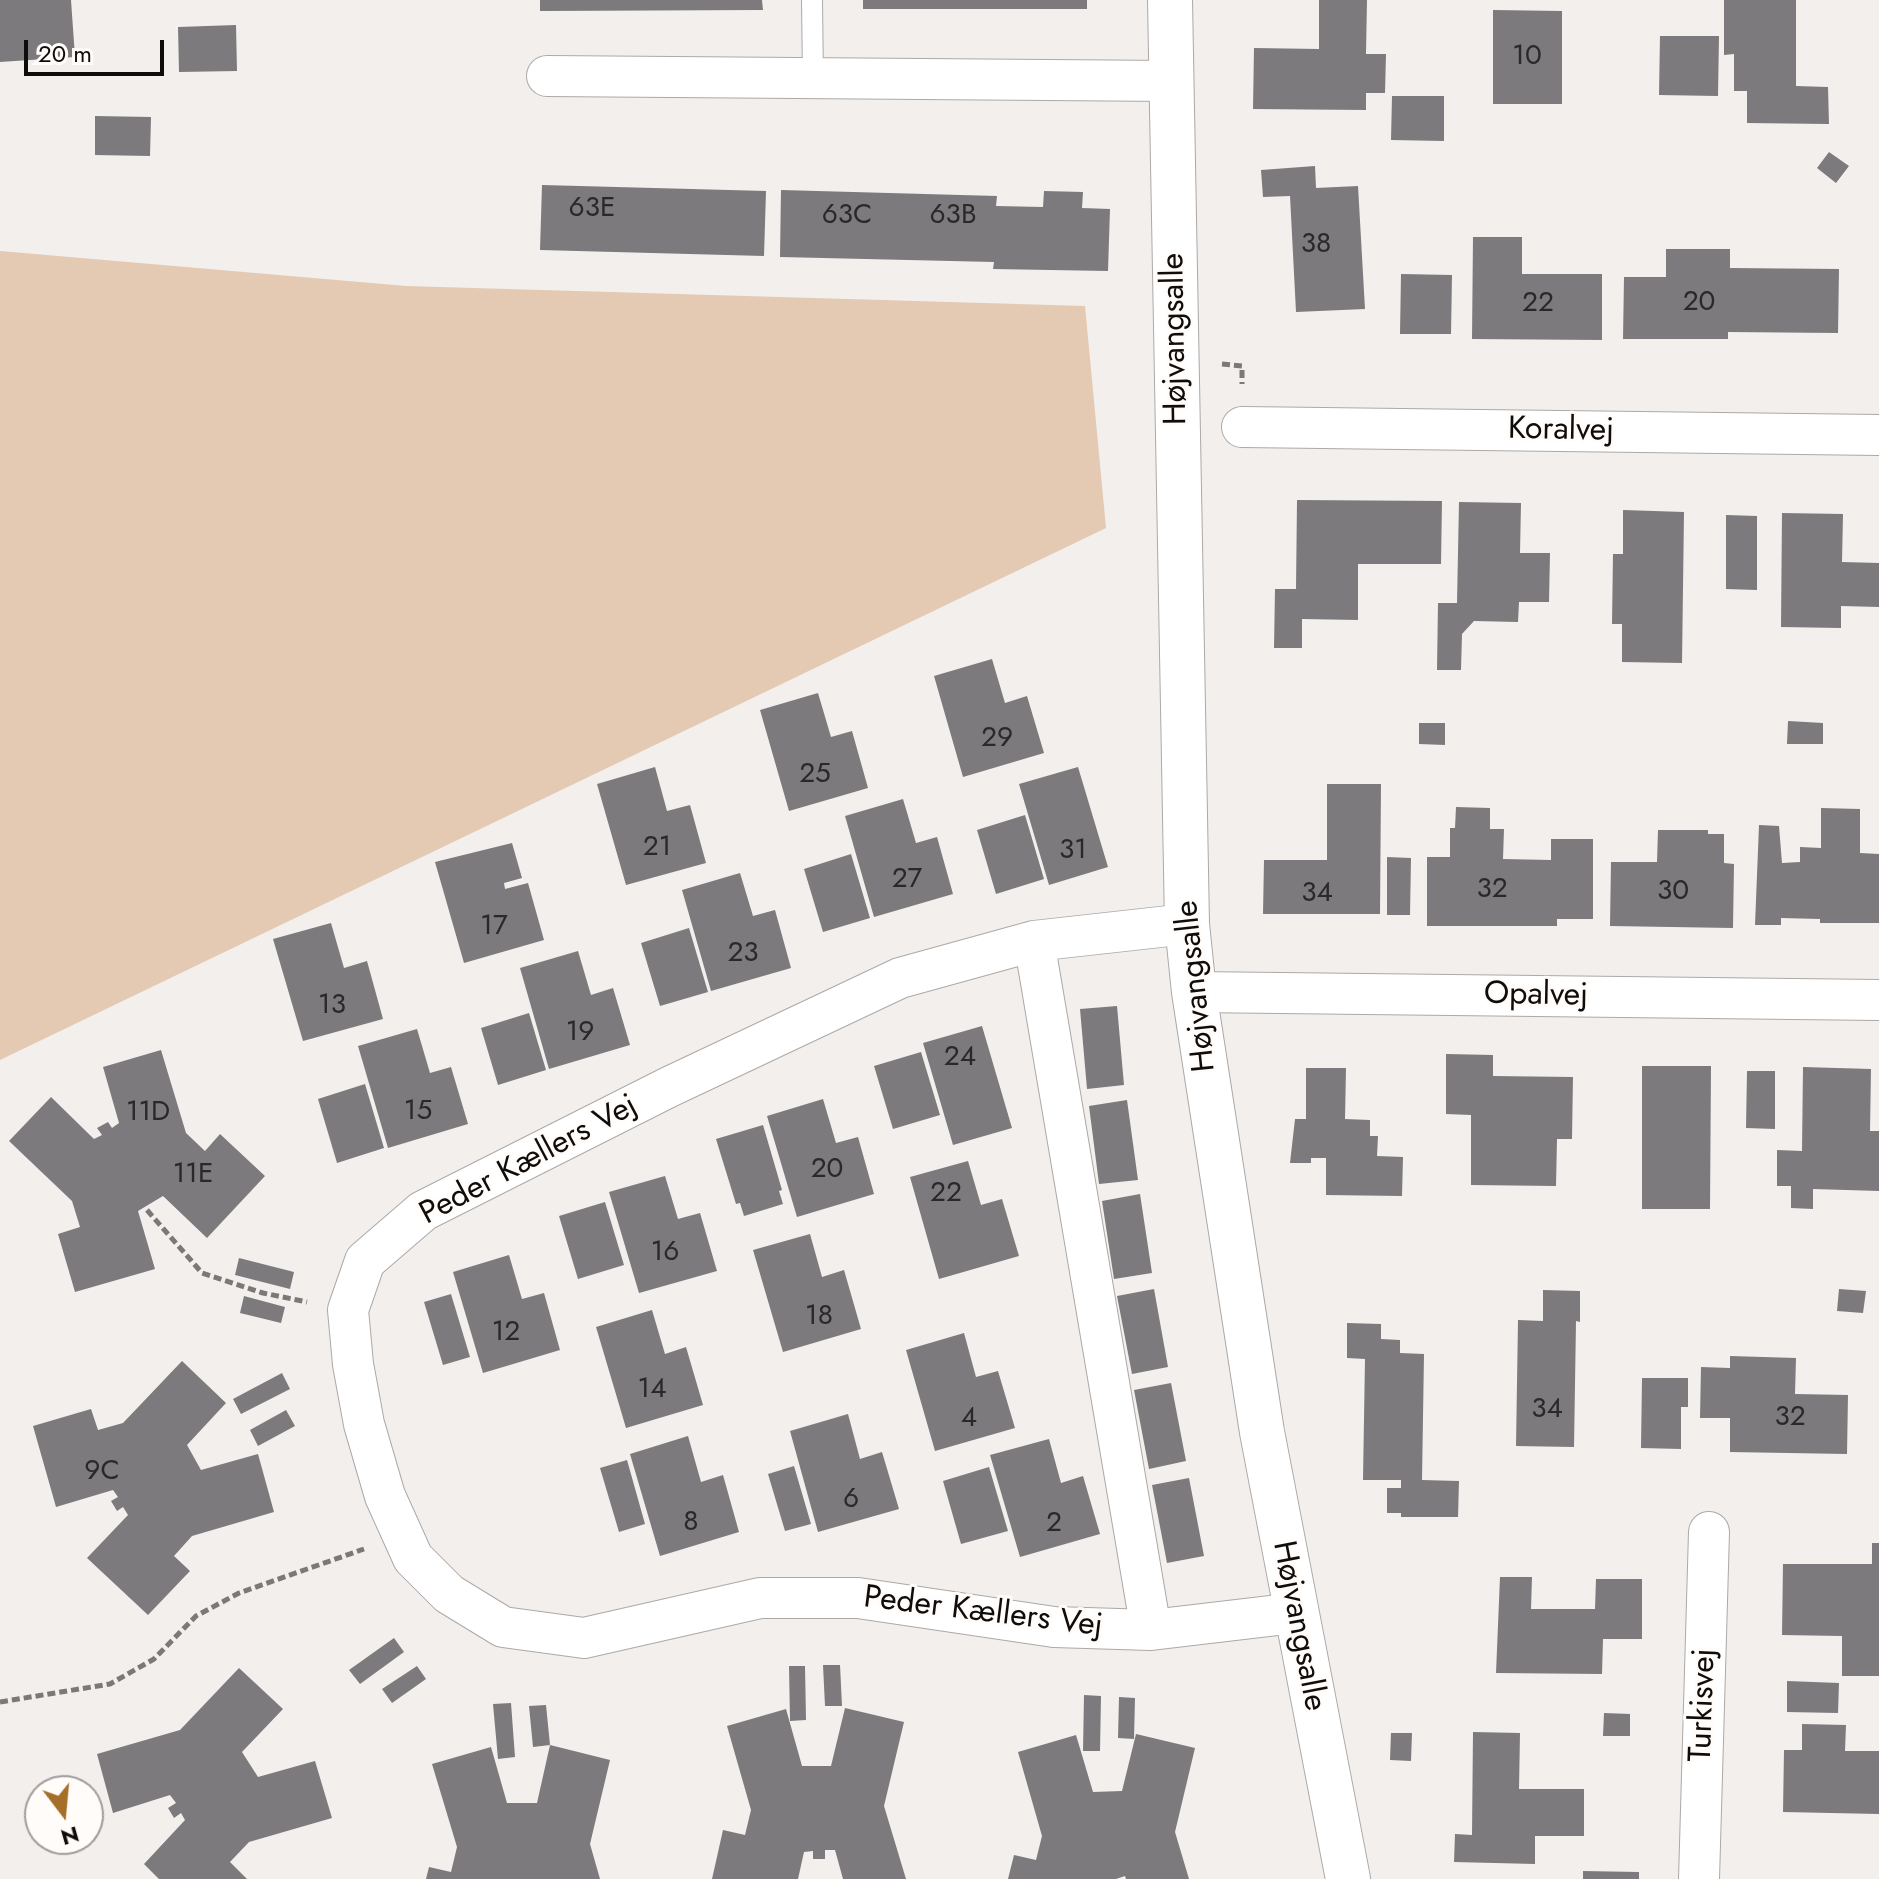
<!DOCTYPE html>
<html>
<head>
<meta charset="utf-8">
<style>
	body { margin:0 }
	#map { position:relative; width:1879px; height:1879px; overflow:hidden; background:#f2efed; font-family:Jost,sans-serif }
	canvas { display:block }
	.north { position:absolute; left:24px; top:1775px; width:80px; height:80px; box-sizing:border-box; background:#fffcfa; border:2px solid #9f9c9b; border-radius:50%; rotate:164deg; font-size:22px; font-weight:700; line-height:32px; text-align:center; color:#0e0d0c }
	.north::after { content:''; display:block; margin:auto; width:28px; height:36px; background:#a56e29; clip-path:polygon(50% 0,100% 100%,50% 72%,0 100%) }
	.scale { position:absolute; left:24px; top:40px; width:140px; height:36px; box-sizing:border-box; border:4px solid #0e0d0c; border-top:0; padding-left:10px; font-size:24px; line-height:28px; white-space:nowrap; color:#0e0d0c; -webkit-text-stroke:6px #fffcfa; paint-order:stroke }
</style>
</head>
<body>
<div id="map">
<canvas width="1879" height="1879"></canvas>
<div class="north">N</div>
<div class="scale">20 m</div>
</div>
<script>
const ctx = document.querySelector('canvas').getContext('2d');
ctx.lineJoin = 'round';
function fillPath(path, color) { ctx.fillStyle = color; ctx.fill(path, 'evenodd'); }
const poly = rows => new Path2D(rows.map(r => 'M' + r).join(''));
function strokePath(path, color, width, dash) { ctx.strokeStyle = color; ctx.lineWidth = width; ctx.lineCap = dash ? 'butt' : 'round'; ctx.setLineDash(dash || []); ctx.stroke(path); }
function drawText(font, color, halo, rows, align = 'center') {
  ctx.font = font + ' Jost,sans-serif'; ctx.lineWidth = 6; ctx.setLineDash([]); ctx.textBaseline = 'middle'; ctx.strokeStyle = halo; ctx.fillStyle = color; for (const [text, x, y, turn = 0] of rows) {
    ctx.save(); ctx.translate(x, y); ctx.rotate((+turn || 0) * Math.PI / 180); ctx.textAlign = isNaN(turn) ? turn : align; if (halo) ctx.strokeText(text, 0, 0); ctx.fillText(text, 0, 0); ctx.restore();
  }
}
fillPath(poly([
	[0,251,406,286,1085,306,1106,528,0,1060]
]), '#e4c9b3');
fillPath(poly([
	[0,0,71,0,75,57,0,62],
	[540,0,762,0,763,10,540,11],
	[863,0,1087,0,1087,9,863,9],
	[1319,0,1367,0,1366,54,1386,54,1385,93,1366,93,1366,110,1253,109,1254,48,1319,49],
	[1724,0,1796,0,1796,86,1828,87,1829,124,1747,123,1747,91,1734,91,1734,54,1724,55],
	[1493,10,1562,11,1562,104,1493,104],
	[236,25,237,71,179,72,178,27],
	[1660,36,1719,36,1718,96,1659,95],
	[1392,96,1444,96,1444,141,1391,140],
	[95,116,151,117,150,156,95,155],
	[1829,152,1849,166,1836,183,1817,168],
	[1315,166,1316,188,1358,186,1365,309,1296,312,1290,196,1263,197,1261,170],
	[542,185,766,191,764,256,540,250],
	[781,190,997,196,996,206,1043,207,1044,191,1083,192,1082,208,1110,209,1108,271,993,269,994,262,780,257],
	[1473,237,1522,237,1522,274,1602,274,1602,340,1472,339],
	[1666,249,1730,249,1730,268,1839,269,1838,333,1728,332,1728,339,1623,339,1624,277,1666,277],
	[1401,274,1452,275,1451,334,1400,334],
	[1297,500,1442,501,1441,564,1358,564,1358,620,1302,619,1302,648,1274,648,1275,589,1296,589],
	[1459,502,1521,503,1520,553,1550,553,1549,602,1519,602,1518,622,1474,621,1462,634,1461,670,1437,670,1438,603,1457,603],
	[1623,510,1684,512,1682,663,1622,662,1622,624,1612,624,1613,554,1623,554],
	[1782,513,1843,514,1842,562,1879,563,1879,607,1841,606,1841,628,1781,627],
	[1726,515,1757,516,1757,590,1726,589],
	[992,659,1005,703,1027,696,1044,753,963,777,934,676],
	[818,693,831,737,852,731,868,788,789,811,760,710],
	[1788,721,1823,723,1823,744,1787,744],
	[1419,723,1445,723,1445,745,1419,744],
	[655,767,667,811,690,805,706,863,626,885,597,784],
	[1078,767,1108,867,1049,885,1019,784],
	[1327,784,1381,784,1380,914,1263,914,1264,860,1327,860],
	[903,799,916,843,937,837,953,894,874,917,845,816],
	[1456,807,1490,808,1490,829,1504,829,1503,859,1551,860,1551,839,1593,839,1593,919,1557,919,1557,926,1427,926,1427,857,1450,857,1450,828,1455,828],
	[1821,808,1860,809,1860,853,1879,854,1879,923,1820,923,1820,919,1781,918,1781,925,1755,925,1759,825,1779,826,1782,863,1800,862,1800,847,1821,848],
	[1025,815,1044,879,996,894,977,830],
	[1658,830,1708,830,1708,834,1724,834,1724,863,1734,864,1733,928,1610,926,1611,862,1657,862],
	[512,843,522,878,504,883,505,889,528,883,544,940,464,963,435,862],
	[851,854,870,918,823,932,804,869],
	[1387,857,1411,858,1410,915,1387,915],
	[740,873,753,916,775,910,791,968,711,991,682,890],
	[331,923,344,968,367,961,383,1019,303,1041,273,939],
	[689,928,708,992,660,1006,641,943],
	[578,951,591,995,613,988,630,1045,549,1069,520,968],
	[1117,1006,1124,1085,1087,1089,1080,1009],
	[529,1013,546,1070,498,1085,481,1028],
	[982,1026,1012,1128,953,1145,923,1043],
	[417,1029,430,1073,451,1067,468,1124,388,1148,358,1046],
	[161,1050,186,1133,205,1151,220,1134,265,1176,207,1238,163,1196,138,1211,155,1269,75,1292,58,1234,80,1227,72,1201,9,1141,51,1097,94,1139,102,1135,97,1128,108,1122,112,1128,119,1123,103,1067],
	[921,1052,940,1115,893,1129,874,1066],
	[1446,1054,1493,1055,1493,1076,1573,1077,1572,1139,1557,1139,1556,1186,1471,1185,1471,1115,1446,1114],
	[1642,1066,1711,1066,1710,1209,1642,1209],
	[1803,1067,1871,1069,1870,1131,1879,1131,1879,1191,1813,1189,1813,1209,1791,1208,1791,1186,1777,1186,1777,1150,1802,1151],
	[1306,1068,1346,1068,1345,1119,1370,1120,1370,1136,1378,1136,1377,1156,1403,1157,1402,1196,1326,1195,1326,1158,1311,1158,1311,1163,1290,1163,1295,1119,1306,1119],
	[1747,1071,1775,1071,1775,1129,1746,1128],
	[365,1084,384,1148,337,1163,318,1099],
	[823,1099,836,1143,858,1137,874,1194,797,1217,767,1116],
	[1127,1100,1138,1180,1099,1184,1089,1106],
	[763,1125,782,1190,779,1191,783,1204,744,1216,740,1203,736,1204,716,1139],
	[968,1161,981,1205,1002,1199,1019,1256,939,1279,910,1177],
	[665,1176,678,1219,700,1213,717,1271,639,1293,609,1192],
	[1140,1194,1152,1273,1114,1279,1102,1201],
	[605,1202,624,1265,578,1279,559,1216],
	[810,1234,822,1277,844,1270,861,1329,783,1352,753,1250],
	[509,1255,522,1299,544,1293,560,1350,483,1373,453,1272],
	[239,1258,294,1272,290,1289,235,1275],
	[1154,1289,1168,1367,1132,1374,1117,1296],
	[1839,1289,1866,1291,1863,1313,1837,1311],
	[1543,1290,1580,1291,1580,1322,1576,1321,1574,1447,1516,1446,1518,1320,1543,1321],
	[451,1294,470,1357,443,1365,424,1302],
	[244,1296,285,1307,281,1323,240,1313],
	[652,1310,665,1354,686,1347,703,1405,626,1428,596,1327],
	[1347,1323,1381,1324,1381,1339,1400,1340,1400,1353,1424,1354,1422,1480,1459,1481,1458,1517,1401,1517,1401,1513,1387,1513,1387,1488,1401,1488,1401,1480,1363,1480,1365,1359,1347,1358],
	[964,1333,976,1377,998,1371,1015,1428,935,1451,906,1350],
	[1730,1356,1796,1358,1795,1394,1848,1395,1847,1454,1730,1452,1730,1418,1700,1418,1701,1367,1730,1368],
	[182,1361,226,1403,187,1445,201,1470,258,1454,274,1512,192,1536,174,1556,190,1571,148,1615,87,1558,128,1515,123,1507,117,1511,111,1501,118,1497,113,1490,56,1507,33,1426,91,1409,98,1430,123,1423],
	[282,1373,290,1389,241,1414,233,1399],
	[1642,1378,1688,1378,1688,1407,1681,1407,1681,1449,1641,1448],
	[1171,1383,1186,1461,1149,1469,1134,1390],
	[286,1410,295,1426,258,1446,250,1430],
	[848,1414,860,1459,882,1452,899,1509,818,1532,790,1431],
	[688,1436,701,1482,723,1475,739,1532,660,1556,630,1454],
	[1049,1439,1061,1483,1083,1476,1100,1534,1020,1557,990,1455],
	[627,1460,645,1524,619,1532,600,1468],
	[794,1466,811,1524,785,1531,768,1474],
	[989,1467,1008,1531,961,1544,943,1481],
	[1189,1478,1204,1556,1167,1563,1152,1485],
	[1872,1543,1879,1543,1879,1676,1842,1676,1842,1636,1782,1635,1783,1564,1872,1564],
	[1500,1577,1532,1577,1531,1609,1595,1609,1596,1579,1642,1579,1642,1639,1603,1639,1602,1674,1496,1673],
	[394,1638,404,1652,360,1684,349,1670],
	[823,1665,840,1665,842,1706,825,1706],
	[417,1666,426,1679,392,1703,382,1689],
	[789,1666,805,1666,806,1720,790,1721],
	[239,1668,283,1709,242,1752,258,1777,315,1761,332,1818,249,1842,230,1862,247,1879,159,1879,144,1864,185,1820,181,1813,174,1818,168,1808,176,1803,170,1795,113,1813,97,1754,180,1730],
	[1787,1681,1839,1683,1838,1713,1787,1712],
	[1084,1695,1101,1696,1100,1751,1083,1751],
	[1119,1697,1135,1698,1134,1739,1118,1738],
	[511,1703,515,1757,498,1759,493,1704],
	[546,1705,550,1745,533,1747,529,1706],
	[845,1708,904,1722,884,1806,906,1879,843,1879,835,1850,825,1850,825,1859,813,1859,813,1851,804,1852,798,1879,712,1879,723,1830,745,1835,751,1810,727,1726,786,1709,802,1766,831,1766],
	[1604,1713,1630,1714,1630,1736,1603,1736],
	[1802,1724,1846,1725,1845,1751,1879,1751,1879,1814,1783,1812,1784,1750,1802,1750],
	[1473,1732,1520,1733,1519,1789,1584,1789,1584,1836,1535,1836,1535,1864,1454,1862,1455,1834,1472,1835],
	[1391,1733,1412,1733,1411,1761,1390,1760],
	[1136,1734,1195,1748,1175,1832,1189,1879,1126,1879,1125,1876,1116,1879,1008,1879,1014,1855,1036,1860,1042,1836,1018,1752,1076,1735,1093,1792,1122,1791],
	[550,1745,610,1760,590,1844,600,1879,426,1879,429,1867,451,1872,457,1847,432,1764,491,1747,507,1803,537,1803],
	[1583,1871,1639,1872,1639,1879,1583,1879]
]), '#7c7a7c');
const lane = poly([
	[812,0,813,78]
]);
const street = poly([
	[547,76,1172,81],
	[1242,427,1879,435],
	[1187,924,1034,941,900,978,669,1087,423,1211,365,1261,348,1310,353,1364,364,1424,385,1496,413,1558,449,1594,503,1627,584,1638,760,1598,858,1598,1054,1627,1151,1630,1295,1613],
	[1034,941,1151,1630],
	[1194,992,1879,1000],
	[1699,1879,1709,1532]
]);
const secondary = poly([
	[1170,0,1187,924,1194,992,1262,1432,1348,1879]
]);
strokePath(lane, '#aca9a7', 22);
strokePath(street, '#aca9a7', 42);
strokePath(secondary, '#aca9a7', 46);
strokePath(poly([
	[1222,364,1242,366,1242,384],
	[147,1210,202,1273,263,1293,307,1302],
	[0,1702,110,1684,154,1659,196,1616,239,1593,364,1549]
]), '#7b7978', 5, [8, 4]);
strokePath(lane, '#fff', 20);
strokePath(street, '#fff', 40);
strokePath(secondary, '#fff', 44);
drawText('28px', '#2a2828', null, [
	["10",1527,57],
	["63E",592,209],
	["63C",847,216],
	["63B",953,216],
	["38",1316,245],
	["20",1699,303],
	["22",1538,304],
	["29",997,739],
	["25",815,775],
	["21",657,848],
	["31",1073,851],
	["27",907,880],
	["32",1492,890],
	["30",1673,892],
	["34",1317,894],
	["17",494,927],
	["23",743,954],
	["13",332,1006],
	["19",580,1033],
	["24",960,1058],
	["15",418,1112],
	["11D",148,1113],
	["20",827,1170],
	["11E",193,1175],
	["22",946,1194],
	["16",665,1253],
	["18",819,1317],
	["12",506,1333],
	["14",652,1390],
	["34",1547,1410],
	["32",1790,1418],
	["4",969,1419],
	["9C",102,1472],
	["6",851,1500],
	["8",691,1523],
	["2",1054,1524]
]);
drawText('32px', '#0e0d0c', '#fffcfa', [
	["Højvangsalle",1176,339,-91],
	["Koralvej",1561,431,1],
	["Højvangsalle",1197,986,-96],
	["Opalvej",1536,996,1],
	["Peder Kællers Vej",529,1161,-28],
	["Peder Kællers Vej",983,1613,7],
	["Højvangsalle",1298,1626,79],
	["Turkisvej",1704,1705,-88]
]);
</script>
</body>
</html>
